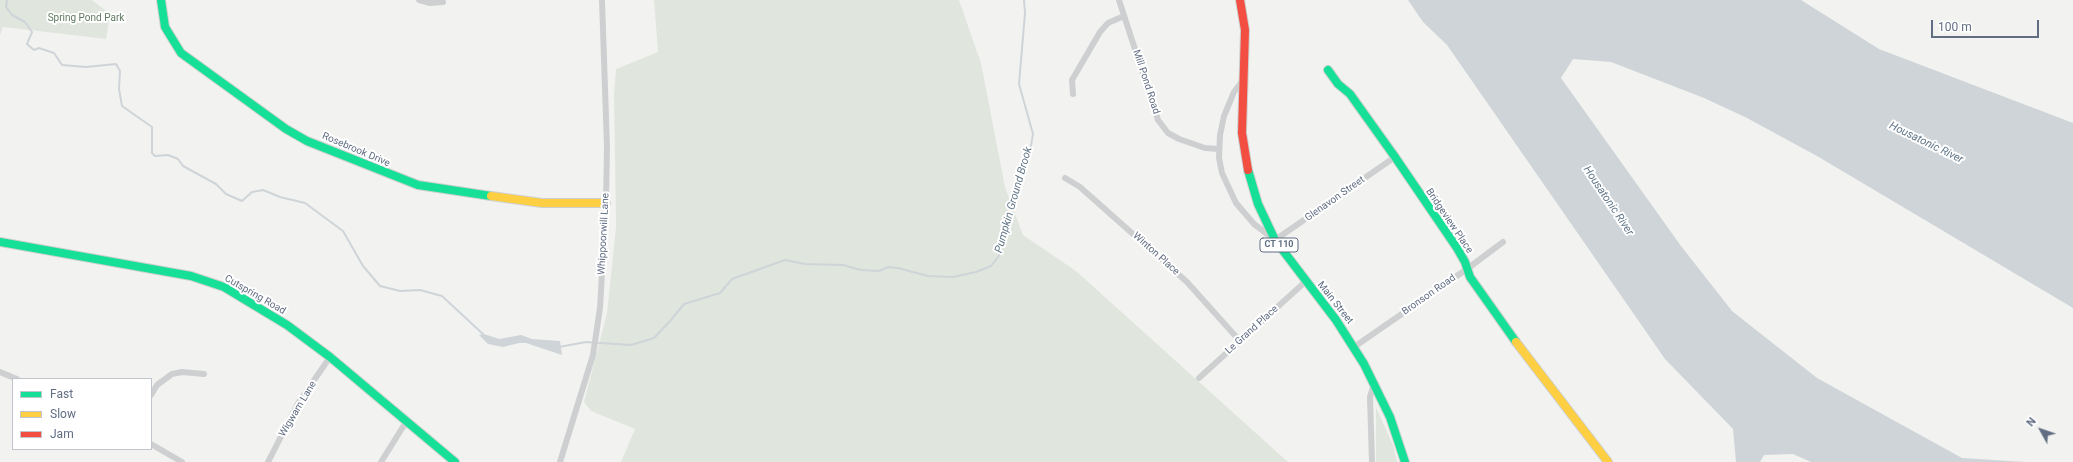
<!DOCTYPE html>
<html>
<head>
<meta charset="utf-8">
<style>
	body { margin:0 }
	#map { position:relative; width:2073px; height:462px; overflow:hidden; background:#f2f3f0; font-family:Roboto,sans-serif }
	canvas { display:block }
	.legend { position:absolute; left:12px; top:378px; width:140px; height:72px; box-sizing:border-box; background:#fff; border:1px solid #c0c5cd; margin:0; padding:5px 7px; list-style:none; font-size:12px; color:#616d83 }
	.legend li { display:flex; align-items:center; gap:8px; height:20px }
	.legend b { width:20px; border:1px solid #c0c5cd }
	.north { position:absolute; left:2021px; top:410px; width:40px; height:40px; -webkit-text-stroke:3px #fff; paint-order:stroke; rotate:310deg; font-size:11px; font-weight:700; line-height:16px; text-align:center; color:#616d83 }
	.north::after { content:''; display:block; margin:auto; width:14px; height:18px; background:#616d83; clip-path:polygon(50% 0,100% 100%,50% 72%,0 100%) }
	.scale { position:absolute; left:1931px; top:20px; width:108px; height:18px; box-sizing:border-box; border:2px solid #616d83; border-top:0; padding-left:5px; font-size:12px; line-height:14px; white-space:nowrap; color:#616d83; -webkit-text-stroke:3px #fff; paint-order:stroke }
</style>
</head>
<body>
<div id="map">
<canvas width="2073" height="462"></canvas>
<ul class="legend">
<li><b style="height:5px;background:#16e098"></b>Fast</li>
<li><b style="height:5px;background:#ffcf43"></b>Slow</li>
<li><b style="height:5px;background:#f24e42"></b>Jam</li>
</ul>
<div class="north">N</div>
<div class="scale">100 m</div>
</div>
<script>
const ctx = document.querySelector('canvas').getContext('2d');
ctx.lineJoin = 'round';
function fillPath(path, color) { ctx.fillStyle = color; ctx.fill(path, 'evenodd'); }
const poly = rows => new Path2D(rows.map(r => 'M' + r).join(''));
function strokePath(path, color, width, dash) { ctx.strokeStyle = color; ctx.lineWidth = width; ctx.lineCap = dash ? 'butt' : 'round'; ctx.setLineDash(dash || []); ctx.stroke(path); }
function drawText(font, color, halo, rows, align = 'center') {
  ctx.font = font + ' Roboto,sans-serif'; ctx.lineWidth = 4; ctx.setLineDash([]); ctx.textBaseline = 'middle'; ctx.strokeStyle = halo; ctx.fillStyle = color; for (const [text, x, y, turn = 0] of rows) {
    ctx.save(); ctx.translate(x, y); ctx.rotate((+turn || 0) * Math.PI / 180); ctx.textAlign = isNaN(turn) ? turn : align; if (halo) ctx.strokeText(text, 0, 0); ctx.fillText(text, 0, 0); ctx.restore();
  }
}
fillPath(poly([
	[0,0,92,0,110,14,106,39,3,27,0,35],
	[654,0,959,0,981,63,1005,187,1023,235,1076,271,1288,462,621,462,635,429,591,411,584,402,607,313,616,227,614,93,616,69,658,52],
	[1376,407,1393,445,1397,462,1376,462]
]), '#e0e6de');
fillPath(poly([
	[1408,0,1801,0,1879,49,2073,123,2073,308,1817,156,1747,118,1704,98,1611,62,1573,59,1561,78,1681,246,1732,311,1817,378,1962,458,2025,462,1811,462,1793,454,1764,455,1760,462,1736,462,1733,429,1665,359,1447,45,1423,22],
	[484,334,499,339,521,335,532,339,560,341,562,355,526,343,519,343,503,347,488,344,479,335]
]), '#ced4d8');
strokePath(poly([
	[7,0,6,7,12,15,25,22,32,32,27,44,34,50,39,48,54,53,62,65,86,67,116,64,120,71,119,89,122,106,152,127,152,153,155,156,168,155,178,159,183,166,216,184,226,194,242,201,252,192,263,190,280,197,305,203,343,231,363,266,380,286,400,291,420,290,442,296,484,335],
	[559,347,586,342,631,345,654,338,671,320,684,304,720,293,732,279,785,260,805,264,843,265,861,270,879,271,888,267,898,268,928,276,953,277,976,272,991,266,999,256,1017,185,1028,163,1033,134,1019,84,1025,13,1024,0]
]), '#ced4d8', 2);
const fast = poly([
	[161,0,165,27,181,53,286,129,307,141,418,185,491,196],
	[1328,70,1338,84,1350,94,1395,157,1457,248,1465,262,1470,277,1516,342],
	[1248,170,1258,204,1275,240,1336,320,1364,364,1390,417,1405,462],
	[0,242,191,276,224,287,287,325,330,357,455,462]
]);
const slow = poly([
	[491,196,542,203,606,203],
	[1516,342,1608,462]
]);
const jam = poly([
	[1240,0,1245,30,1242,133,1248,170]
]);
strokePath(fast, '#cdd0d0', 10);
strokePath(slow, '#cdd0d0', 10);
strokePath(jam, '#cdd0d0', 10);
strokePath(poly([
	[419,0,430,3,443,2],
	[1119,0,1158,120,1168,133,1179,139,1205,148,1219,149],
	[1244,79,1234,92,1224,116,1220,135,1219,158,1222,173,1236,203,1254,224,1275,240,1395,157],
	[1073,94,1072,80,1100,32,1108,23,1124,16],
	[1065,178,1080,187,1187,282,1239,340],
	[1354,347,1467,269,1503,242],
	[0,372,17,379],
	[1199,378,1305,282],
	[151,395,157,385,172,374,182,372,204,374],
	[151,444,182,462],
	[268,462,297,405,330,357],
	[381,462,406,422],
	[560,462,593,355,600,308,606,203,607,147,602,0],
	[1372,462,1370,397,1374,384]
]), '#cecfd0', 6);
strokePath(fast, '#16e098', 8);
strokePath(slow, '#ffcf43', 8);
strokePath(jam, '#f24e42', 8);
for (const [x, y, w] of [
	[1279,245,38]
]) { const box = new Path2D(); box.roundRect(x - w / 2, y - 7, w, 14, 3); ctx.fillStyle = '#fff'; ctx.fill(box); strokePath(box, '#616d83', 1); }
drawText('bold 9px', '#616d83', null, [
	["CT 110",1279,245]
]);
drawText('10px', '#607960', '#fff', [
	["Spring Pond Park",86,18]
]);
drawText('10px', '#616d83', '#fff', [
	["Mill Pond Road",1146,82,72],
	["Rosebrook Drive",356,150,23],
	["Glenavon Street",1335,199,-35],
	["Bridgeview Place",1449,221,56],
	["Whippoorwill Lane",604,234,-87],
	["Winton Place",1156,254,42],
	["Cutspring Road",255,295,30],
	["Bronson Road",1429,295,-35],
	["Main Street",1335,303,52],
	["Le Grand Place",1252,330,-42],
	["Wigwam Lane",298,409,-59]
]);
drawText('italic 11px', '#617587', '#fff', [
	["Housatonic River",1926,143,26],
	["Pumpkin Ground Brook",1014,200,-74],
	["Housatonic River",1608,201,56]
]);
</script>
</body>
</html>
